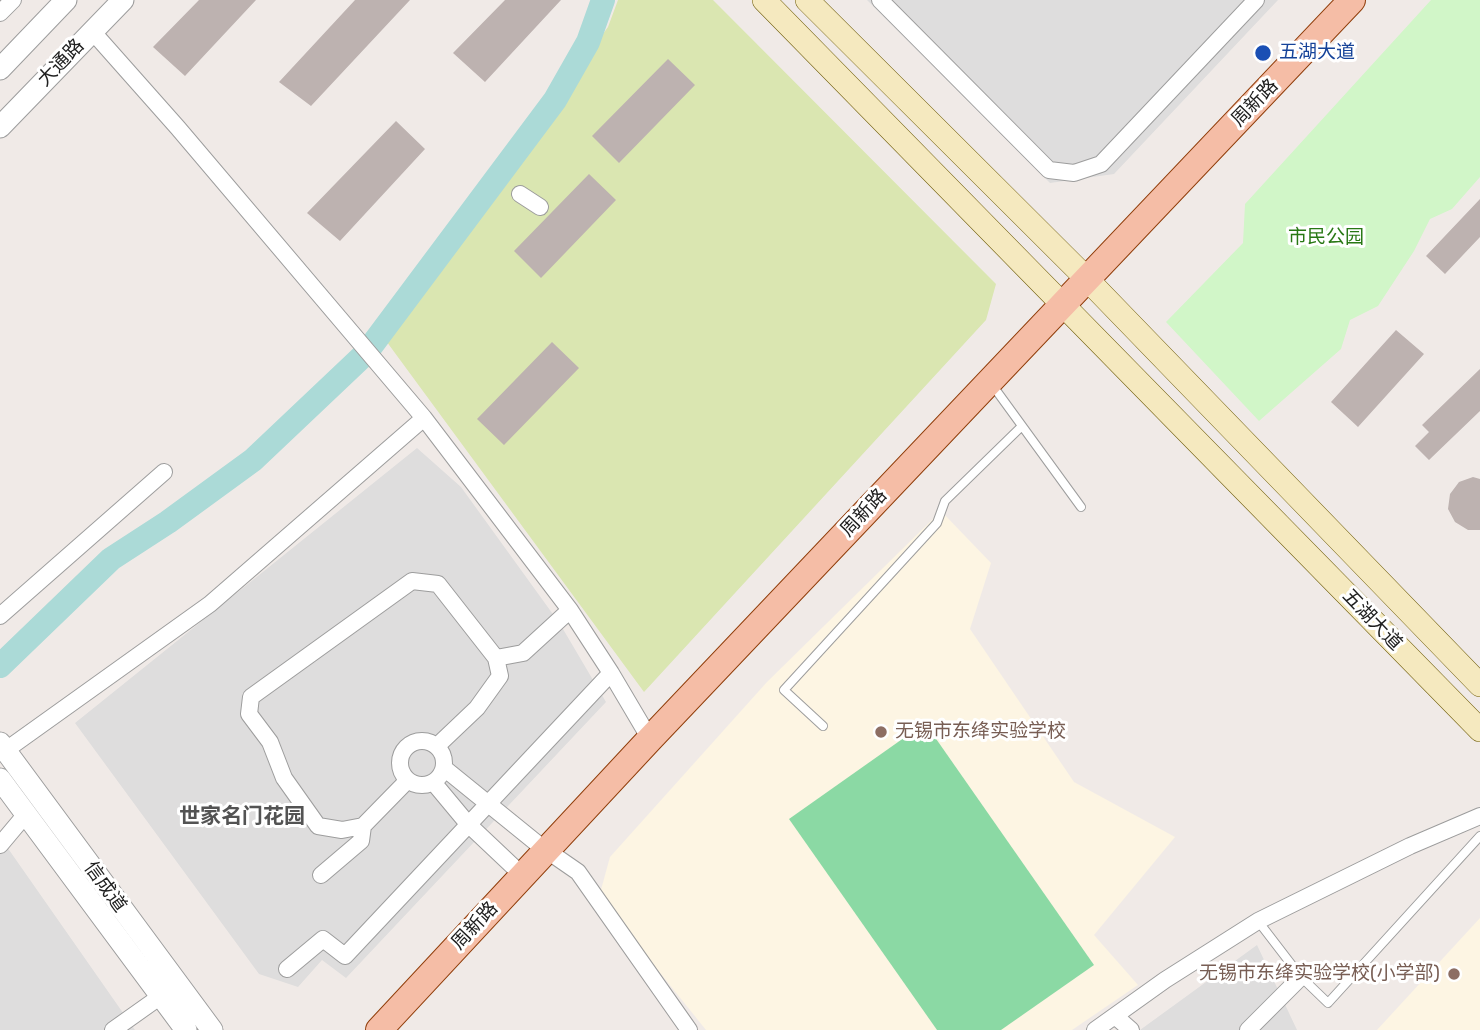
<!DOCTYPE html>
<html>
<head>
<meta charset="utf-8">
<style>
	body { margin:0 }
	canvas { display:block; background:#f0eae7 }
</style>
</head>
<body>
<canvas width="1480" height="1030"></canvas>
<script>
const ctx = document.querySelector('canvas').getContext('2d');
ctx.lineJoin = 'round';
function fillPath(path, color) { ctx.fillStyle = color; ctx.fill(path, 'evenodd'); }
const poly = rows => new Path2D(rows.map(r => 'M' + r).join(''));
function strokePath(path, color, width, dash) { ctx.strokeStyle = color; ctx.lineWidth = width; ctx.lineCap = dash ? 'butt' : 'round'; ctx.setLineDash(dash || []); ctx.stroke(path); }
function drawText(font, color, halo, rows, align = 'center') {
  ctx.font = font + ' Rubik,"Noto Sans SC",sans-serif'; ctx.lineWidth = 6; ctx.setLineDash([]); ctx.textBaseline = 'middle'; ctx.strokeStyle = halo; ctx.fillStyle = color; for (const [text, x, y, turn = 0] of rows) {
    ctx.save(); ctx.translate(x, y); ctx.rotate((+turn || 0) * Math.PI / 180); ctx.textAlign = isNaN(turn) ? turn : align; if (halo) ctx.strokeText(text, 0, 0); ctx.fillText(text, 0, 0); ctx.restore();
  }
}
fillPath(poly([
	[867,0,1278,0,1114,174,1050,183],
	[417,448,461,487,560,624,606,702,346,978,322,960,298,987,259,974,75,723],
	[0,837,135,1030,0,1030],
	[1257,945,1297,1030,1140,1030]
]), '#dedddd');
fillPath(poly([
	[941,511,991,563,970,629,1074,782,1175,837,1094,935,1138,985,1072,1030,706,1030,599,897,610,857,767,682],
	[1480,918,1480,1030,1377,1030]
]), '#fdf5e3');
fillPath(poly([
	[618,0,713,0,996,284,986,320,644,692,381,334,608,27]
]), '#dae6b1');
fillPath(poly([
	[1431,0,1480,0,1480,177,1452,209,1430,219,1414,251,1378,306,1350,320,1341,349,1259,421,1166,322,1243,243,1245,204]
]), '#d1f6c8');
fillPath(poly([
	[925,723,1094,965,1001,1030,937,1030,789,819]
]), '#8bd9a4');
strokePath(poly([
	[0,666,111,559,168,522,253,460,366,353,555,100,588,42,603,0]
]), '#abdad7', 24);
fillPath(poly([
	[199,0,256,0,185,76,153,47],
	[355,0,410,0,311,106,279,82],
	[505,0,561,0,485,82,453,53],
	[668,59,695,85,619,163,592,136],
	[396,121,425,149,340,241,307,213],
	[589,174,616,200,541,278,514,251],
	[1480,199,1480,237,1445,274,1426,256],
	[1396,330,1424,354,1358,427,1331,402],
	[552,342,579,368,504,445,477,419],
	[1480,369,1480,411,1429,460,1415,446,1429,432,1422,425],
	[1473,477,1480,479,1480,530,1468,530,1455,522,1448,509,1450,494,1459,482]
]), '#bdb2b0');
const service = poly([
	[993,386,1081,507],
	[823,726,784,690,937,523,945,501,1022,426],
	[1258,921,1301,977,1328,1003,1480,836]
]);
const minor = poly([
	[880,0,1049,170,1074,173,1101,164,1256,0],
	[0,13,13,0],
	[92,31,178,128,424,418],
	[520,194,540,207],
	[0,616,164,472],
	'400 763a22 22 0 1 1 44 0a22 22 0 1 1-44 0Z',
	[437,746,477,708,500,676,496,658],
	[6,750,210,604,424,418,570,610,611,673,650,739],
	[444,768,539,845,578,872,689,1030],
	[408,780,363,826,342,830,318,826,284,778,270,742,249,714,251,697,412,581,438,584,496,658,523,653,570,610],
	[433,782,468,824,522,875],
	[0,845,26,814],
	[321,875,361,841,363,826],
	[287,969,323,939,345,956,611,673],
	[1115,1016,1131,1030],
	[113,1030,168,991],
	[1095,1030,1165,980,1258,921,1410,846,1480,816],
	[1248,1030,1301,977]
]);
const tertiary = poly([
	[0,69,66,0],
	[0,127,123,0],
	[0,743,212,1030],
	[0,779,186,1030]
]);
const secondary = poly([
	[764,0,1480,730],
	[807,0,1082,274,1480,685]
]);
const primary = poly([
	[379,1030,650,739,1352,0]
]);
strokePath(service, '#9d9d9d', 10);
strokePath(minor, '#9d9d9d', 18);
strokePath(tertiary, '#9d9d9d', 23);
strokePath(secondary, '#715f0d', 24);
strokePath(primary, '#913e0b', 28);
strokePath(service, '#fff', 8);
strokePath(minor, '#fff', 16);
strokePath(tertiary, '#fff', 21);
strokePath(secondary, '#f5e9bf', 23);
strokePath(primary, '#f5bda6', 26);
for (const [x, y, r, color] of [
	[1263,53,9,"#1a4fb4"],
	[881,732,7,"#8d6e63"],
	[1454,974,7,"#8d6e63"]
]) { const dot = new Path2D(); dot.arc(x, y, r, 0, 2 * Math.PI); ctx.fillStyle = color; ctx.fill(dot); strokePath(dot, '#fff', 2.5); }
drawText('19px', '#164399', '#fff', [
	["五湖大道",1279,53]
], 'left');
drawText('19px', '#202020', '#fff', [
	["大通路",61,63,-46],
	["周新路",1255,103,-46],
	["周新路",864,513,-47],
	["五湖大道",1372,620,46],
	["信成道",105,887,54],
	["周新路",475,926,-47]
]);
drawText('19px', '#287814', '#fff', [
	["市民公园",1326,238]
]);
drawText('19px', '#785e54', '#fff', [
	["无锡市东绛实验学校",895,732],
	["无锡市东绛实验学校(小学部)",1440,974,"right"]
], 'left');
drawText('bold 21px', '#535353', '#fff', [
	["世家名门花园",242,817]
]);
</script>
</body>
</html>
